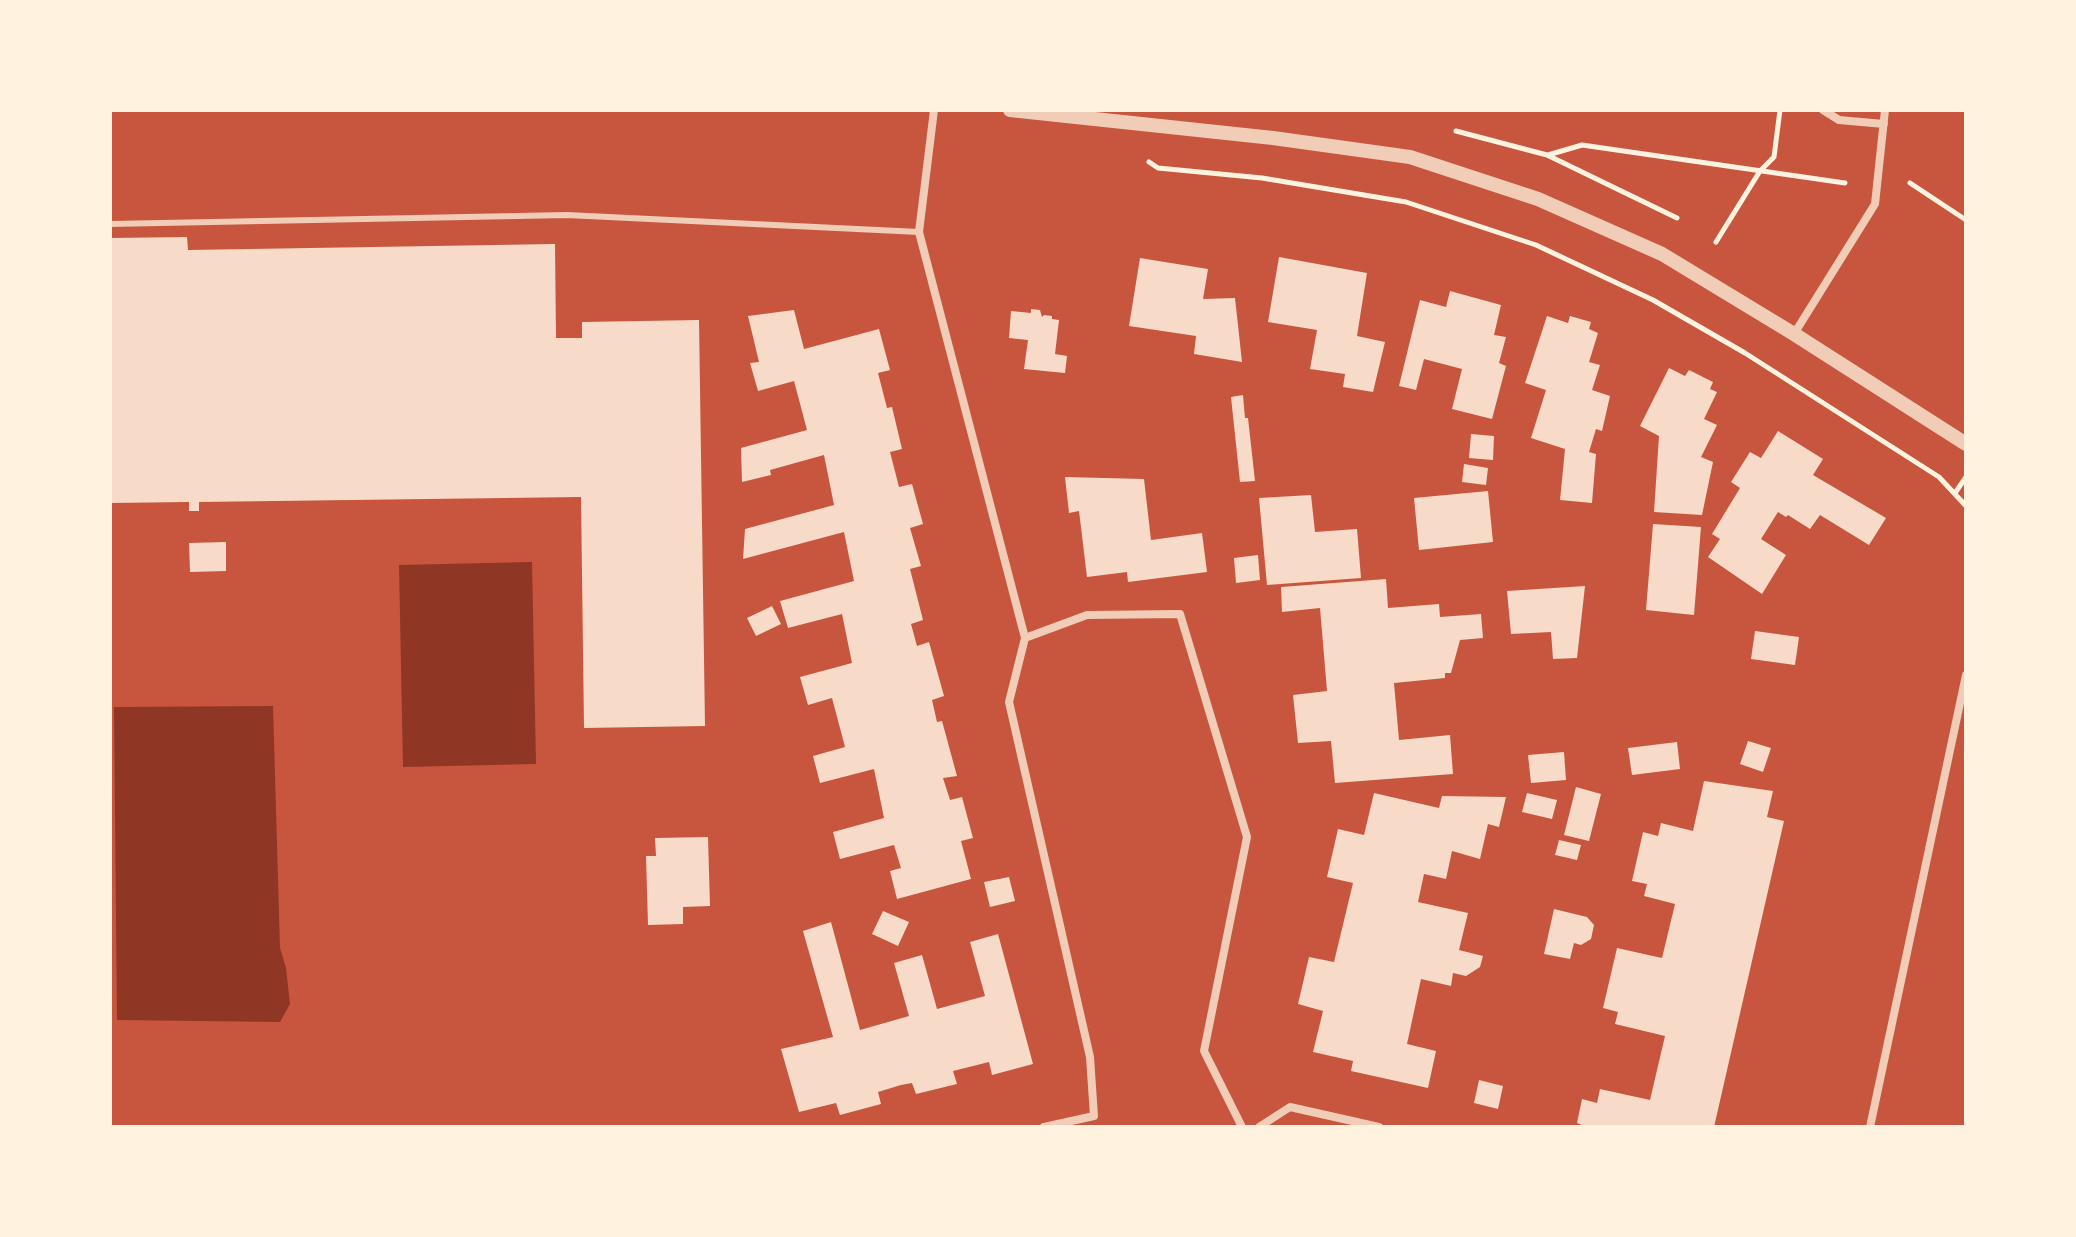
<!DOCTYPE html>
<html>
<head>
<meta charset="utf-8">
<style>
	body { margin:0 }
	#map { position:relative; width:2076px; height:1237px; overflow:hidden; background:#c8553d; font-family:"Titillium Web",sans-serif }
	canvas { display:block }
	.frame { position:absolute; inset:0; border:112px solid #fff3e0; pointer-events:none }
</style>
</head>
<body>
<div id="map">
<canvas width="2076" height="1237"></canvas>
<div class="frame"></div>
</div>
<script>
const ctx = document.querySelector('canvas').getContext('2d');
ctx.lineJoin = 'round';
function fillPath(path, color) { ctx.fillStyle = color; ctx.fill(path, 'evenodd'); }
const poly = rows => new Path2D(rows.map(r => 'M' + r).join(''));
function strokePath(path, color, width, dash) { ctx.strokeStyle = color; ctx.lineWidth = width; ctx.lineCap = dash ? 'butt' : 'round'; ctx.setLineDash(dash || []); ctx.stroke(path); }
fillPath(poly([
	[532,562,536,764,403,767,399,565],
	[273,706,280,948,286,968,290,1004,280,1022,117,1020,114,707]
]), '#8f3625');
fillPath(poly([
	[187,237,188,250,555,244,556,338,582,338,582,322,699,320,705,726,584,728,581,497,199,502,199,511,189,511,189,502,110,503,110,238],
	[1279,257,1367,273,1357,336,1385,342,1373,392,1343,387,1345,374,1310,369,1317,330,1268,322],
	[1140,258,1208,269,1203,299,1235,298,1242,362,1194,354,1196,336,1129,326],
	[1450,291,1501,305,1494,335,1506,337,1499,363,1506,366,1492,419,1452,409,1462,369,1424,359,1416,390,1399,386,1420,300,1446,307],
	[1031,309,1040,310,1042,317,1044,315,1052,316,1052,319,1059,320,1055,354,1067,356,1065,373,1024,369,1028,340,1009,338,1011,311,1031,313],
	[794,310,804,349,879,329,890,370,878,373,887,408,892,407,902,449,890,452,899,487,912,484,923,524,910,528,921,566,910,569,923,620,911,624,917,646,929,642,944,696,932,700,937,722,942,721,957,776,943,778,950,800,962,797,973,838,961,841,971,879,897,899,890,871,901,868,894,845,840,859,833,832,884,818,874,769,820,783,813,756,845,747,832,698,808,705,800,677,852,663,842,614,788,628,780,601,854,581,844,532,743,559,745,529,834,505,824,455,770,470,771,475,742,482,741,448,807,430,794,381,758,391,750,363,759,362,748,316],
	[1547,316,1568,323,1570,316,1591,322,1589,329,1598,333,1589,362,1600,365,1592,390,1610,396,1602,431,1596,429,1589,452,1596,454,1592,503,1560,500,1565,449,1531,438,1546,390,1525,383],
	[1669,368,1685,376,1689,370,1713,382,1710,389,1717,392,1704,419,1717,425,1701,457,1713,462,1702,515,1654,512,1659,436,1640,426],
	[1243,395,1245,418,1248,418,1255,481,1240,482,1231,397],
	[1778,431,1823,459,1813,475,1886,518,1869,545,1820,515,1810,529,1788,515,1786,517,1778,512,1761,539,1786,555,1762,594,1708,557,1720,539,1712,534,1740,488,1731,482,1750,452,1761,458],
	[1471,434,1494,436,1493,460,1469,458],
	[1464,464,1488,468,1486,485,1462,482],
	[1065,477,1144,479,1151,540,1202,533,1207,572,1128,582,1127,572,1087,577,1079,511,1069,513],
	[1488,491,1493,542,1419,550,1414,498],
	[1311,495,1315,532,1357,529,1361,578,1267,585,1259,498],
	[1653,524,1701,527,1694,615,1646,610],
	[226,542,226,571,190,572,189,543],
	[1258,555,1260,580,1236,583,1234,558],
	[1386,579,1388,608,1439,604,1440,617,1481,614,1483,638,1460,640,1451,673,1445,673,1445,678,1394,683,1399,740,1450,735,1453,774,1335,783,1331,741,1298,743,1293,695,1327,691,1320,608,1282,612,1281,587],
	[1585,586,1577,658,1553,659,1551,632,1511,634,1507,591],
	[772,606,781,624,756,636,747,618],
	[1755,631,1799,637,1795,665,1751,659],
	[1748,741,1771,748,1763,772,1740,764],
	[1677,742,1680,769,1632,775,1628,748],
	[1564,752,1566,780,1531,783,1528,755],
	[1704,781,1773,791,1767,817,1784,821,1714,1127,1587,1127,1577,1123,1582,1099,1597,1103,1600,1089,1650,1100,1665,1036,1615,1024,1618,1012,1603,1008,1617,948,1662,958,1675,904,1644,896,1647,884,1632,881,1643,832,1658,836,1661,823,1693,831],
	[1576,787,1601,794,1589,841,1564,835],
	[1374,793,1439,808,1442,796,1506,797,1499,827,1488,824,1480,859,1452,851,1446,879,1424,874,1418,902,1468,913,1459,950,1483,956,1480,967,1466,976,1453,973,1451,986,1421,979,1407,1044,1436,1051,1428,1088,1351,1071,1353,1061,1313,1052,1323,1011,1298,1004,1309,957,1334,962,1353,883,1327,877,1338,829,1364,835],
	[1527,793,1557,800,1552,819,1522,812],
	[708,837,710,906,683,907,683,924,648,925,646,856,656,856,655,838],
	[1559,840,1581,845,1577,860,1555,855],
	[1009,877,1015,901,990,907,984,882],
	[1554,909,1587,917,1594,925,1591,939,1581,945,1574,943,1570,959,1544,954],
	[883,911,909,922,898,946,872,934],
	[831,922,860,1030,909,1016,894,963,922,955,937,1009,985,996,970,942,998,934,1033,1064,992,1075,989,1062,953,1071,957,1084,916,1094,912,1083,901,1085,878,1092,881,1104,840,1115,836,1103,799,1112,781,1049,833,1037,803,931],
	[1479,1080,1503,1086,1498,1109,1474,1103]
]), '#f7dbc8');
strokePath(poly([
	[1456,131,1547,155,1677,218],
	[1548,155,1582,145,1845,183],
	[1149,162,1158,168,1262,178,1406,202,1536,245,1653,300,1745,353,1939,477,1966,506],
	[1910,183,1966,220],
	[1716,242,1760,171,1774,157,1780,110],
	[1955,493,1966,477]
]), '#fff3e0', 5);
strokePath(poly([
	[110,224,567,215,919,232]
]), '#f1ccb7', 6);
strokePath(poly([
	[934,110,919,232,1025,638,1009,702,1090,1057,1094,1116,1044,1127],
	[1823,110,1839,120,1884,124],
	[1794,334,1875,204,1885,110],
	[1025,638,1087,615,1180,614,1247,837,1204,1051,1242,1127],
	[1259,1127,1290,1107,1379,1127],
	[1870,1127,1966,675]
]), '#f1ccb7', 8);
strokePath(poly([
	[1010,110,1273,138,1410,157,1538,199,1662,254,1794,334,1966,444]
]), '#f1ccb7', 14);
</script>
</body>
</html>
